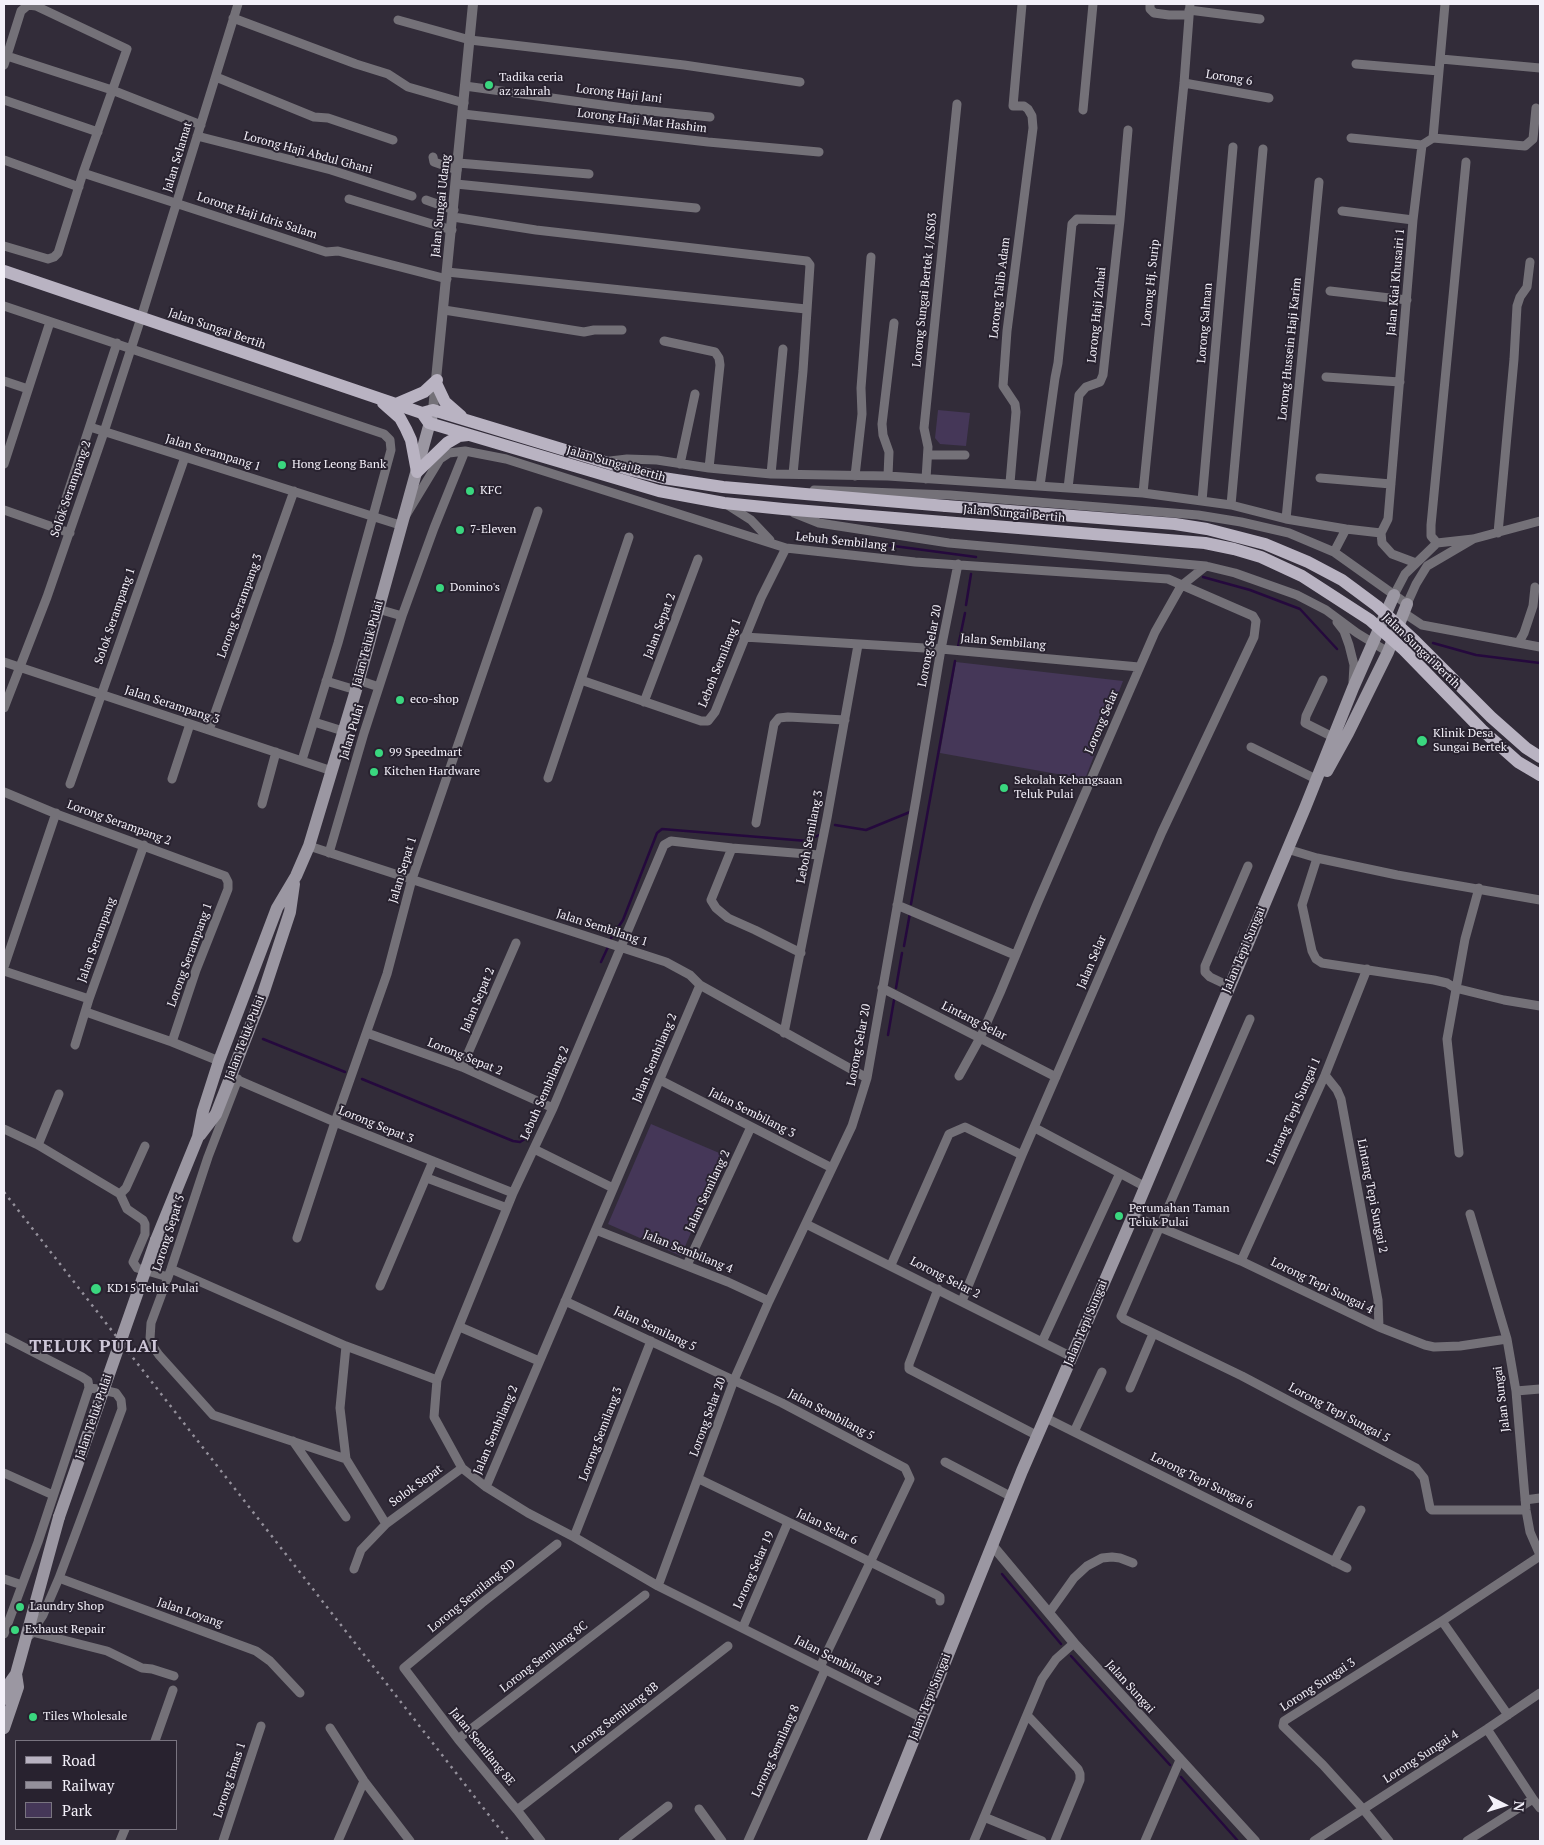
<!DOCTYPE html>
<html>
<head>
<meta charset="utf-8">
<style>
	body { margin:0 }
	#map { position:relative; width:1544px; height:1845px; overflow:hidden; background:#322c39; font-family:"PT Serif",serif }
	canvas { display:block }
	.frame { position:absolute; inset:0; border:5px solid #f3f0f9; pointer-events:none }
	.legend { position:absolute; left:15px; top:1740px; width:162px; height:90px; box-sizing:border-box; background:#28222f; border:1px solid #797480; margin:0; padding:6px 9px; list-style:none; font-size:15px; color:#f3f0f9 }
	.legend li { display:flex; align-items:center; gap:10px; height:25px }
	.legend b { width:25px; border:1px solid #797480 }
	.north { position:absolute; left:1479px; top:1780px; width:50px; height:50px; -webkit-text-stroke:4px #28222f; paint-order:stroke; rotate:95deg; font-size:14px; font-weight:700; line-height:20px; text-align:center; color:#f3f0f9 }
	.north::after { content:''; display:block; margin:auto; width:18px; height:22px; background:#f3f0f9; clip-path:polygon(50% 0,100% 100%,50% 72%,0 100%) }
</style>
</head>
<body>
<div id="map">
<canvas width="1544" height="1845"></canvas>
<div class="frame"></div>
<ul class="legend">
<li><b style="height:6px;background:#b9b3c2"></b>Road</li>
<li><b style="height:6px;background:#94909b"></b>Railway</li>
<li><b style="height:14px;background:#453758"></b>Park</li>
</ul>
<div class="north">N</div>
</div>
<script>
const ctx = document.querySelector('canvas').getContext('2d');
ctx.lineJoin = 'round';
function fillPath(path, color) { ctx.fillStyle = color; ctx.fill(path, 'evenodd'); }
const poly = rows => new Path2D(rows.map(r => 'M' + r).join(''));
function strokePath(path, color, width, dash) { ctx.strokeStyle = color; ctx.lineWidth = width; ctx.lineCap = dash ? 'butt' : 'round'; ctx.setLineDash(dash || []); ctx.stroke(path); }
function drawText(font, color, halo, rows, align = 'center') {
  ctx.font = font + ' "PT Serif",serif'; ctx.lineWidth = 4; ctx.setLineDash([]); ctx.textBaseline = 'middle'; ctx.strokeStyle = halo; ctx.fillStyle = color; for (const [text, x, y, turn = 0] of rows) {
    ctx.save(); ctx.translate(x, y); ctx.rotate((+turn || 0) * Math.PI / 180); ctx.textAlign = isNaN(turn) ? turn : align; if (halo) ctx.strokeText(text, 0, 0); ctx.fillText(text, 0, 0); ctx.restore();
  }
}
fillPath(poly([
	[938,410,970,413,966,446,940,444,935,438],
	[956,662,1123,681,1085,779,940,753],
	[651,1124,724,1155,681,1256,608,1224]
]), '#453758');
strokePath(poly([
	[799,536,864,542,976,557],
	[1203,577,1250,590,1300,609,1337,649],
	[966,605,971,574],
	[1433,643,1476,655,1540,663],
	[958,647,965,613],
	[835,825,866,830,910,812],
	[911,904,955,661],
	[611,938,623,920,657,833,662,829,807,841,819,835],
	[904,946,910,913],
	[601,962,608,947],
	[896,988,902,953],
	[888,1035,894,1000],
	[263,1039,345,1072],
	[362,1079,513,1141,520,1142,525,1139,537,1110],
	[1002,1574,1061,1644],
	[1071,1656,1170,1765],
	[1181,1777,1238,1841]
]), '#25093d', 2.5);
strokePath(poly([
	[1150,4,1150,9,1154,13,1169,15,1189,15],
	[1189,10,1260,19],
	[233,18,356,64,388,74,408,87,464,103],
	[398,20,470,40,684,65,800,82],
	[7,56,112,90,201,125],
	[1441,59,1540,68],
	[1356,64,1439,71],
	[4,65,21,11,28,5,36,6,127,49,83,173,58,253,54,257,48,259,4,246],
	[216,77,314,117,328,118,393,140],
	[1184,83,1269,98],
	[465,86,631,109,710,117],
	[4,100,98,132],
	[1083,110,1093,4],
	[463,114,708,142,819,152],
	[197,136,331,170,412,196],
	[1351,138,1422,145],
	[1433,138,1525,146,1533,139,1536,108],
	[433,157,434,162,457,170],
	[4,160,79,187],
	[458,163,589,174],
	[83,173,326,252,338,251,447,279],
	[456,184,696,208],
	[349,199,452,230],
	[426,200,454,210],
	[1342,211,1413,220],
	[453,217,536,230,807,261,810,265,803,371,793,474],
	[447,272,806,309],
	[1330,291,1407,300],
	[4,306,384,434,390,440,391,450,373,516,338,643,302,760],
	[444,310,584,332,594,330,622,330],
	[664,341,715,352,719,358,720,365,709,468],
	[1326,377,1400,382],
	[4,381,28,389],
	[90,427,400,525,440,459,449,453,465,451,506,459,786,548,915,562,1168,579,1253,616,1256,621,1254,637,1162,832,1022,1155,962,1301],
	[928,455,965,455],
	[610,461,627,459,657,460,709,468,771,474,888,476,1143,493,1231,505,1286,519,1346,529,1381,533,1388,519,1413,220,1422,145,1433,138,1445,4],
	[4,464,50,322],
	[680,464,695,394],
	[771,474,783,349],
	[855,476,862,414,861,388,871,257],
	[888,476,889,452,883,435,882,424,894,323],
	[1320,478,1391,484],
	[926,479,928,447,924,428,957,104],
	[1010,483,1016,412,1015,404,1003,386,1007,331,1033,128,1032,116,1028,109,1024,106,1013,106,1022,4],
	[1040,486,1055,378,1058,363,1072,224,1077,219,1120,220],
	[1068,488,1079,395,1086,387,1100,382,1103,375,1120,220,1128,130],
	[814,490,950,495,1198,515,1241,522,1289,533,1334,552,1407,604,1416,584,1427,566,1473,539],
	[1143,493,1184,83,1190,4],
	[1202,501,1233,147],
	[726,504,751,520,770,540],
	[1231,505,1263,149],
	[4,510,70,533],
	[794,513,819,523,949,543,1206,566,1235,573,1297,595,1326,610,1357,633,1388,652],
	[1286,519,1319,182],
	[56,529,117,343],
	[1381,533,1382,543,1392,554,1416,563],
	[1498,533,1514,359,1517,306,1520,297,1527,287,1530,262],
	[1437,543,1431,536,1431,525,1466,162],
	[1334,552,1346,529],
	[1394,595,1405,574,1437,543,1473,539,1540,521],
	[378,609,402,616],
	[1404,613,1422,625,1540,647],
	[1337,622,1344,631,1349,645,1354,665,1353,682],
	[744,637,941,649,1139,667],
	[1519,642,1524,633,1533,606,1535,587],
	[4,662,332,771],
	[358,680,379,687],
	[581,680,701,721,708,721,715,712,761,598,786,548],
	[1323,680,1306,716,1305,723,1333,737],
	[326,681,356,690],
	[644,702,698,559],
	[4,708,47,597,104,432,141,318,238,4],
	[314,722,343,731],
	[209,730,294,491],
	[1251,747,1316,779],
	[548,778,629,537],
	[172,779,190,724],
	[70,784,185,457],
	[4,792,59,815,225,876,228,882,228,889,196,970,172,1042],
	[262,804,276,752],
	[756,823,774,724,779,718,788,717,845,720],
	[309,846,666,962,690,975,700,985,867,1078],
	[732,848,711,900,716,908,728,918,755,930,801,953],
	[1287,849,1317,858,1397,875,1540,900],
	[329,853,364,733,402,616,434,528,465,451],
	[819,855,732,848,671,841,664,845,553,1108,513,1193,437,1380,434,1417,462,1468,486,1487,528,1513,574,1537,658,1586,922,1718],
	[1317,858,1302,905,1312,951,1316,959,1322,963,1434,980,1447,983,1455,988,1504,1000,1540,1006],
	[897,905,1015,955],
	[4,967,56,813],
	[4,971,89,999],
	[1229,986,1210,977,1205,972,1205,966,1248,866],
	[882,988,1056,1077],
	[86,1012,172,1042,219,1061],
	[1250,1019,1121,1316,1124,1319,1242,1376,1416,1468,1424,1478,1430,1508,1432,1510,1526,1510],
	[367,1033,462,1067,553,1108],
	[784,1033,827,818,858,645],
	[75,1045,89,999,144,845],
	[462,1067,516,943],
	[1325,1075,1337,1090,1341,1099,1378,1300,1379,1327],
	[959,1076,980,1038,1000,993,1037,904,1155,632,1181,586,1206,566],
	[233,1078,335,1122,513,1193],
	[238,1079,208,1157,171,1269,151,1323,150,1339,152,1345,159,1355,213,1415,346,1459],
	[660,1080,832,1168],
	[1035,1128,1144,1186],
	[4,1129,38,1145,120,1194],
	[38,1145,59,1094],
	[534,1149,613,1188],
	[1459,1153,1447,1039,1465,939,1479,888],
	[427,1178,507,1208],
	[120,1194,127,1209,143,1220,145,1224,145,1234,133,1262,137,1268,168,1277],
	[120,1194,126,1188,145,1146],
	[1470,1214,1507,1339,1516,1391,1526,1510,1530,1532,1540,1555],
	[1133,1216,1241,1261,1379,1327,1425,1345,1434,1347,1460,1346,1507,1339],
	[806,1224,1072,1357],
	[596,1230,728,1282,769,1301],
	[297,1238,335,1122,387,974,412,879,538,511],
	[1241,1261,1325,1075,1367,969],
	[687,1265,751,1127],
	[891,1265,949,1134,965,1127,1022,1155],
	[171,1269,346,1346,437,1380],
	[380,1286,433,1161],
	[938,1289,909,1364,909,1369,1038,1436],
	[565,1301,782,1403,905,1468,910,1479,820,1667],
	[460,1327,539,1361],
	[4,1337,82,1377,88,1381,89,1388,38,1542,4,1634],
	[1042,1342,1120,1173],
	[346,1346,340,1408,346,1459,386,1524],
	[1130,1388,1153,1334],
	[1516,1391,1540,1389],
	[1046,1418,1347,1568],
	[1074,1432,1102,1372],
	[293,1441,346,1517],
	[945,1462,1012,1497],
	[4,1473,53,1495],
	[699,1479,830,1542,937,1595,940,1597,940,1601],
	[486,1487,700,985],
	[1525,1500,1540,1498],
	[574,1537,651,1341],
	[1334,1562,1361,1510],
	[354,1569,361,1550,386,1524,462,1468],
	[59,1578,256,1651,270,1661,300,1693],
	[4,1579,22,1585],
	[658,1586,734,1380,769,1301,852,1126,867,1078,916,799,941,649,958,564],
	[1049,1613,1074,1578,1087,1566,1102,1558,1112,1557,1120,1558,1133,1563],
	[1442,1621,1508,1715],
	[743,1627,788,1522],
	[32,1632,107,1651,142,1668,152,1669,174,1676],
	[30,1635,43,1615,59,1578,122,1409,121,1400,116,1393,98,1389,89,1388],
	[1027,1715,1078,1769,1080,1774,1080,1780,1055,1841],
	[330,1728,364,1781,410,1841],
	[1487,1729,1533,1799,1540,1808],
	[458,1739,645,1595],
	[155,1741,173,1690],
	[699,1809,722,1841],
	[517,1810,728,1646],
	[984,1817,1042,1841],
	[120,1841,125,1829],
	[223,1841,261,1726],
	[338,1841,364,1781],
	[541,1841,517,1810,458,1739,404,1668,482,1603,557,1544],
	[623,1841,668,1806],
	[748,1841,825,1670],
	[974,1841,1042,1679,1056,1659,1074,1643],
	[1145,1841,1180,1760],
	[1314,1841,1487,1729,1540,1693],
	[1389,1841,1363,1809,1323,1765,1283,1726,1284,1721,1442,1621,1540,1556],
	[1467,1841,1533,1799]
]), '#747178', 9);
strokePath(poly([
	[433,410,473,4],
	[992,1545,1074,1643,1255,1841]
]), '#747178', 10);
strokePath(poly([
	[1327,771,1348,733,1388,652,1407,604],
	[200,1135,216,1114,263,994,290,912,294,884],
	[156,1240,198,1137,203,1111,219,1061,277,908,296,876,309,846,356,690,432,415],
	[4,1699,9,1684,16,1674,59,1517],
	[4,1728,18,1687,16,1674],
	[873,1841,1022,1471,1133,1216,1305,808,1353,688,1394,595]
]), '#9b97a2', 12);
strokePath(poly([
	[4,271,422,413,433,410,631,470,663,478,723,487,946,506],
	[436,383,445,402,461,416],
	[383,403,400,418,406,429,411,440,417,472],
	[396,404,424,392,437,380],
	[422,413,429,423,659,491,724,503,783,509,944,522],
	[417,472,447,443,459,436,468,435]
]), '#b9b3c2', 12);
strokePath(poly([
	[4,1192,509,1841]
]), '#94909b', 2.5, [2.5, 5]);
strokePath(poly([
	[59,1517,156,1240]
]), '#9b97a2', 12);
strokePath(poly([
	[946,506,1175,524,1207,529,1265,544,1308,562,1342,580,1377,606,1415,641,1491,717,1526,748,1540,757],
	[944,522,1205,543,1234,549,1261,557,1302,576,1370,620,1404,650,1482,730,1518,762,1540,775]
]), '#b9b3c2', 12);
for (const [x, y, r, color] of [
	[489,85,5,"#3ad77f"],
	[282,465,5,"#3ad77f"],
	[470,491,5,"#3ad77f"],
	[460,530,5,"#3ad77f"],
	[440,588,5,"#3ad77f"],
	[400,700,5,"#3ad77f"],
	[1422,741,6,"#3ad77f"],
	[379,753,5,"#3ad77f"],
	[374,772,5,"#3ad77f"],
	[1004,788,5,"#3ad77f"],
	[1119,1216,5,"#3ad77f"],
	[96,1289,6,"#3ad77f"],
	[20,1607,5,"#3ad77f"],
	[15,1630,5,"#3ad77f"],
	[33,1717,5,"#3ad77f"]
]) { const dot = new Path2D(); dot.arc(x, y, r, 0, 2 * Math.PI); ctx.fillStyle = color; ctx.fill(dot); strokePath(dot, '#28222f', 2); }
drawText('12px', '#f3f0f9', '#28222f', [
	["Tadika ceria",499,78],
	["az zahrah",499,92],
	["Hong Leong Bank",292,465],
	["KFC",480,491],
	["7-Eleven",470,530],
	["Domino's",450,588],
	["eco-shop",410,700],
	["Klinik Desa",1433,734],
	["Sungai Bertek",1433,748],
	["99 Speedmart",389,753],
	["Kitchen Hardware",384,772],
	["Sekolah Kebangsaan",1014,781],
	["Teluk Pulai",1014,795],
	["Perumahan Taman",1129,1209],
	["Teluk Pulai",1129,1223],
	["KD15 Teluk Pulai",107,1289],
	["Laundry Shop",30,1607],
	["Exhaust Repair",25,1630],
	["Tiles Wholesale",43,1717]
], 'left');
drawText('12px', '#f3f0f9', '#28222f', [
	["Lorong 6",1229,78,9],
	["Lorong Haji Jani",619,94,7],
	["Lorong Haji Mat Hashim",642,121,7],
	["Lorong Haji Abdul Ghani",308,153,15],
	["Jalan Selamat",178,157,-73],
	["Jalan Sungai Udang",441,206,-84],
	["Lorong Haji Idris Salam",257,216,18],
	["Jalan Kiai Khusairi 1",1396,282,-85],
	["Lorong Hj. Surip",1151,283,-84],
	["Lorong Talib Adam",1000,288,-83],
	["Lorong Sungai Bertek 1/KS03",925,290,-84],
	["Lorong Haji Zuhai",1097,315,-84],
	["Lorong Salman",1205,323,-85],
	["Jalan Sungai Bertih",217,329,19],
	["Lorong Hussein Haji Karim",1290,349,-84],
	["Jalan Serampang 1",213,453,17],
	["Jalan Sungai Bertih",616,464,16],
	["Solok Serampang 2",71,489,-71],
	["Jalan Sungai Bertih",1014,514,5],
	["Lebuh Sembilang 1",846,542,6],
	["Lorong Serampang 3",240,606,-70],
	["Solok Serampang 1",115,616,-71],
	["Jalan Sepat 2",660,626,-69],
	["Jalan Sembilang",1003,642,5],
	["Jalan Teluk Pulai",368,644,-75],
	["Lorong Selar 20",930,646,-79],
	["Jalan Sungai Bertih",1421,651,44],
	["Leboh Semilang 1",720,663,-68],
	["Jalan Serampang 3",172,705,18],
	["Lorong Selar",1102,722,-67],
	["Jalan Pulai",352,732,-73],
	["Lorong Serampang 2",119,823,20],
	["Leboh Semilang 3",810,837,-79],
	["Jalan Sepat 1",403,870,-73],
	["Jalan Sembilang 1",602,928,18],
	["Jalan Serampang",97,940,-70],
	["Jalan Tepi Sungai",1244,950,-67],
	["Lorong Serampang 1",190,955,-70],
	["Jalan Selar",1092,962,-67],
	["Jalan Sepat 2",478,1000,-67],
	["Lintang Selar",974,1021,27],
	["Jalan Teluk Pulai",245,1038,-69],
	["Lorong Selar 20",859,1045,-79],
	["Lorong Sepat 2",465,1057,22],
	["Jalan Sembilang 2",655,1058,-67],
	["Lebuh Sembilang 2",545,1093,-66],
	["Lintang Tepi Sungai 1",1294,1111,-66],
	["Jalan Sembilang 3",752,1113,27],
	["Lorong Sepat 3",376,1125,22],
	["Jalan Semilang 2",708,1191,-65],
	["Lintang Tepi Sungai 2",1372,1196,79],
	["Lorong Sepat 5",169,1233,-72],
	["Jalan Sembilang 4",688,1252,22],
	["Lorong Selar 2",945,1278,27],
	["Lorong Tepi Sungai 4",1322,1286,26],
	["Jalan Tepi Sungai",1086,1323,-67],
	["Jalan Semilang 5",655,1329,25],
	["Jalan Sungai",1502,1399,-97],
	["Lorong Tepi Sungai 5",1339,1413,28],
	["Jalan Sembilang 5",831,1415,28],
	["Jalan Teluk Pulai",94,1417,-71],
	["Lorong Selar 20",708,1417,-70],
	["Jalan Sembilang 2",496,1430,-67],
	["Lorong Semilang 3",601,1434,-69],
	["Lorong Tepi Sungai 6",1202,1481,26],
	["Solok Sepat",416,1486,-36],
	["Jalan Selar 6",827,1527,26],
	["Lorong Selar 19",754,1570,-66],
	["Lorong Semilang 8D",472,1596,-39],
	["Jalan Loyang",190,1613,19],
	["Lorong Semilang 8C",544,1657,-38],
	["Jalan Sembilang 2",838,1661,27],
	["Lorong Sungai 3",1318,1685,-33],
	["Jalan Sungai",1130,1687,48],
	["Jalan Tepi Sungai",930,1697,-68],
	["Lorong Semilang 8B",615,1718,-38],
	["Jalan Semilang 8E",482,1747,51],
	["Lorong Semilang 8",776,1751,-66],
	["Lorong Sungai 4",1421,1757,-33],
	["Lorong Emas 1",230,1780,-72]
]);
ctx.letterSpacing = '1px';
drawText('bold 18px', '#cec7d8', '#28222f', [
	["TELUK PULAI",94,1347]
]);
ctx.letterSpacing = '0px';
</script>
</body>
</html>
